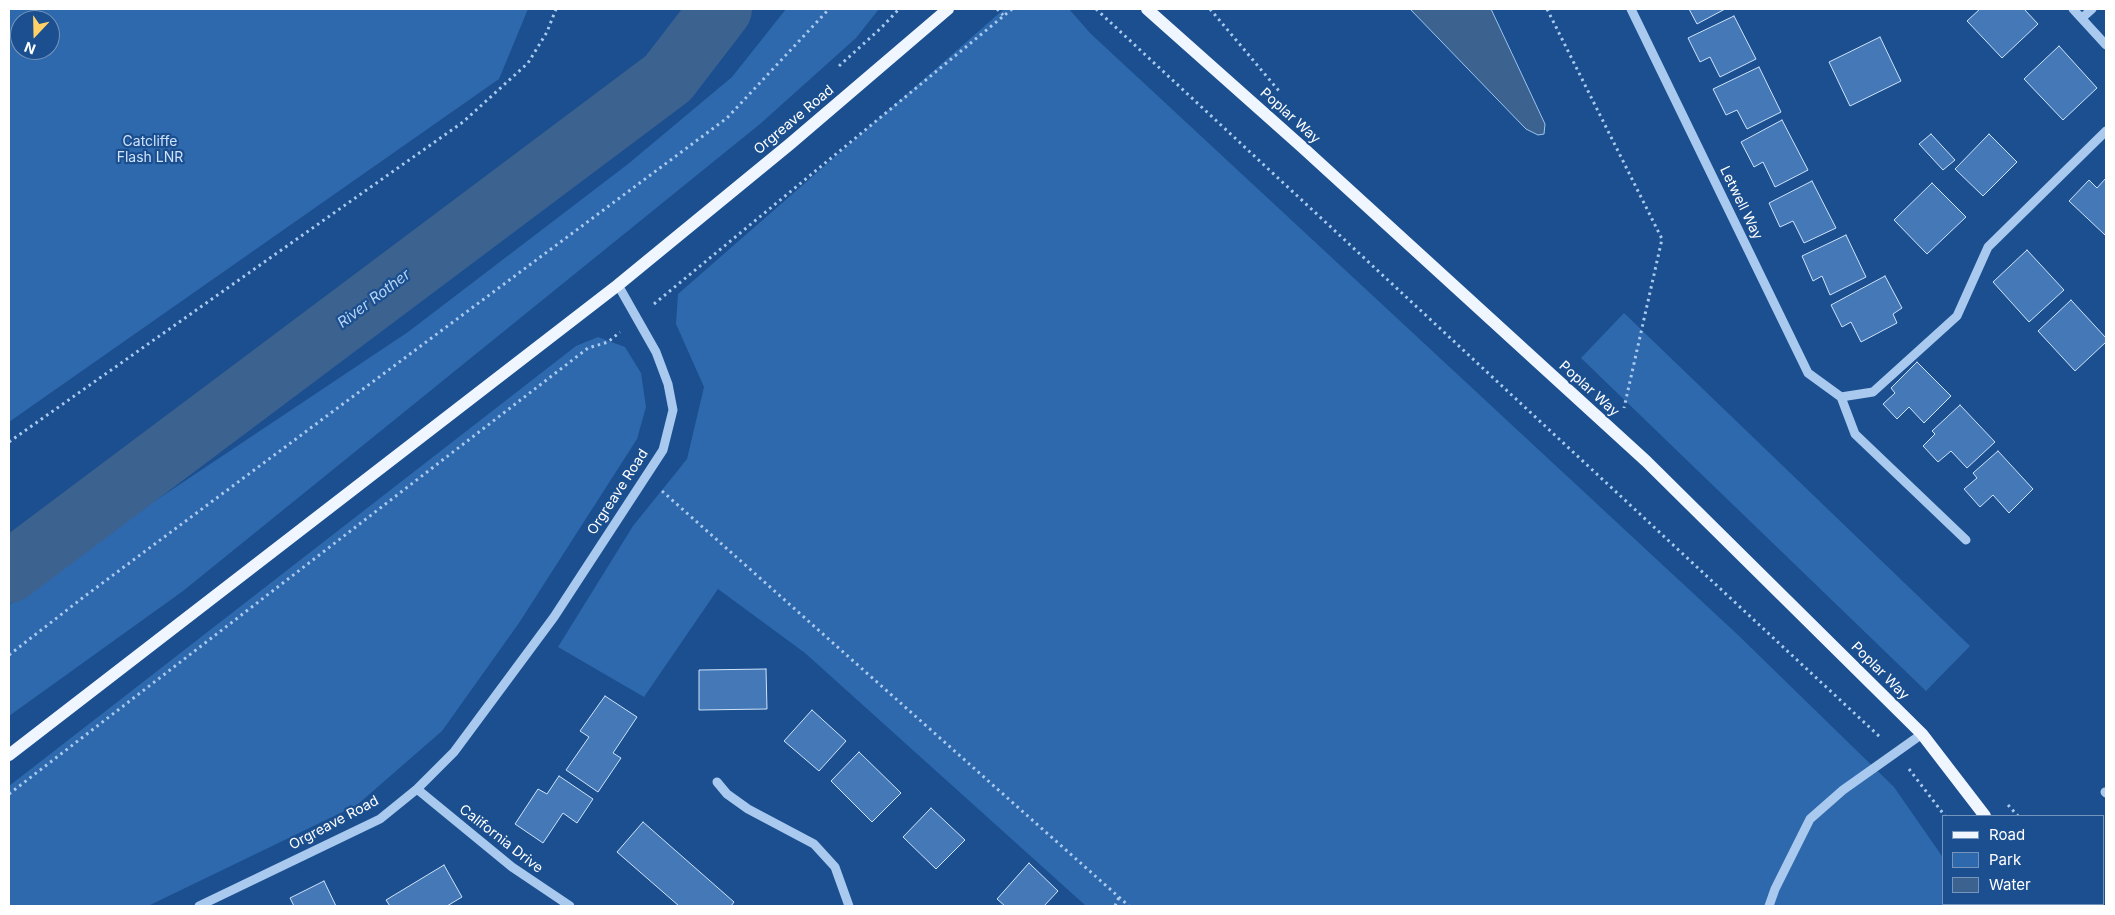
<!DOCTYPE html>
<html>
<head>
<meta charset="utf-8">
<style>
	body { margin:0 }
	#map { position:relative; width:2115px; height:915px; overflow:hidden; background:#1b4f8f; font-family:Inter,sans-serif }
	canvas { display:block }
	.frame { position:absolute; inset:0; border:10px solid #fff; pointer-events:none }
	.legend { position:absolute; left:1942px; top:815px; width:162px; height:90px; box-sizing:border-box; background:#1b4f8f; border:1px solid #7695bc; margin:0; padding:6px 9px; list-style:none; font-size:15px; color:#fff }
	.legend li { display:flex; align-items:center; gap:10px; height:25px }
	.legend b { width:25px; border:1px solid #7695bc }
	.north { position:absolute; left:10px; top:10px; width:50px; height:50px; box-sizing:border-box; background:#1b4f8f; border:1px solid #7695bc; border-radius:50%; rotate:201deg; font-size:14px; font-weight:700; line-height:20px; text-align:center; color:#fff }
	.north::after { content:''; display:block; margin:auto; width:18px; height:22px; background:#ffd166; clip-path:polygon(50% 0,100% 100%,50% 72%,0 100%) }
</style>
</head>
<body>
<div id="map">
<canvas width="2115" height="915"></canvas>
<div class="frame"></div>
<ul class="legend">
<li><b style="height:6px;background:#f0f6ff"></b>Road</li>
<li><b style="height:14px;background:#2e69ad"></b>Park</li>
<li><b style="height:14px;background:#3c6290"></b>Water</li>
</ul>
<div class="north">N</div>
</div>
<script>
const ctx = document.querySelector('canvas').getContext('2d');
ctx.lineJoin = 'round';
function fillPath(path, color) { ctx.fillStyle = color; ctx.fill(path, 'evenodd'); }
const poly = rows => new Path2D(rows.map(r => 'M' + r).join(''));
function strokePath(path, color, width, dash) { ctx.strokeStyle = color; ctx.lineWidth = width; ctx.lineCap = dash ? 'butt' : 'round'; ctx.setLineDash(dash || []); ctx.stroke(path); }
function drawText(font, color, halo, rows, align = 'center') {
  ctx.font = font + ' Inter,sans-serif'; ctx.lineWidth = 4.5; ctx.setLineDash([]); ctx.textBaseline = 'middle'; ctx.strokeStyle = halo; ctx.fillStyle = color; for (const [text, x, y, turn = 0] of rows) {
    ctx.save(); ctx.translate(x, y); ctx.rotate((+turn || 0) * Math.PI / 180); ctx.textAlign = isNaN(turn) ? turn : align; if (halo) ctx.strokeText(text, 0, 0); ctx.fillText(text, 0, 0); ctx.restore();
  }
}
fillPath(poly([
	[9,9,528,9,499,79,9,422],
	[20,20,50,20,50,50,20,50],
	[786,9,879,9,856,38,760,124,183,591,9,716,9,605,59,565,408,332,628,164,732,77],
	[1004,9,1069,9,1090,33,1737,634,1894,787,1944,859,1944,904,1975,904,1977,906,1086,906,805,653,718,589,644,697,558,647,633,526,687,459,704,387,676,324,678,294],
	[1624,313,1970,646,1926,691,1581,358],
	[598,337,625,347,641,373,646,407,637,439,519,623,442,731,357,805,148,906,9,906,9,786,576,346]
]), '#2e69ad');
const water = poly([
	[1410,9,1491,9,1545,124,1544,134,1538,135,1526,129,1410,9]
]);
fillPath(water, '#3c6290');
strokePath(water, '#9cc4f0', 1);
strokePath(poly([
	[9,572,668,78,721,9]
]), '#3c6290', 62);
const building = poly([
	[1689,9,1725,9,1697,24,1689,9],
	[1980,9,2024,9,2038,24,2002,58,1967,21,1980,9],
	[1734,16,1756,59,1720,77,1710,57,1700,62,1688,38,1734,16],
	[1880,37,1901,81,1850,106,1829,62,1880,37],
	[2059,46,2097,88,2063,120,2024,79,2059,46],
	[1759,67,1781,112,1747,129,1737,110,1726,115,1713,89,1759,67],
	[1782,120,1808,170,1775,187,1763,162,1754,167,1741,142,1782,120],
	[1931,134,1955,160,1943,170,1919,144,1931,134],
	[1989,134,2017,162,1983,196,1955,169,1989,134],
	[2106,178,2106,234,2105,235,2069,201,2089,180,2097,188,2106,178],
	[1812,181,1836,228,1804,243,1793,221,1780,227,1769,203,1812,181],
	[1932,183,1966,217,1927,254,1894,220,1932,183],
	[1846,235,1866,277,1830,295,1822,276,1813,281,1802,256,1846,235],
	[2027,250,2064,290,2029,322,1993,282,2027,250],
	[1885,276,1902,308,1893,314,1897,323,1861,342,1851,322,1842,327,1831,305,1885,276],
	[2071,300,2106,338,2106,342,2075,371,2038,331,2071,300],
	[1917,362,1951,396,1924,423,1909,407,1897,419,1883,404,1895,393,1891,388,1917,362],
	[1960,405,1995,442,1967,468,1951,451,1938,462,1923,446,1935,434,1932,431,1960,405],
	[1998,451,2033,489,2009,513,1993,495,1980,507,1964,489,1977,478,1973,473,1998,451],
	[766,669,767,709,699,710,699,670,766,669],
	[605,696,637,717,613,753,621,758,598,792,566,770,589,737,580,731,605,696],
	[812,710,846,741,819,771,784,741,812,710],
	[859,752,901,793,872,822,831,781,859,752],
	[559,776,593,799,577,823,563,813,543,843,515,824,538,789,547,794,559,776],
	[931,808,965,840,936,869,903,837,931,808],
	[643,822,734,902,731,906,679,906,617,852,643,822],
	[1029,863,1058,891,1044,906,1005,906,997,899,1029,863],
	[444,865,462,897,447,906,390,906,386,900,444,865],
	[324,881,336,906,294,906,290,898,324,881]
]);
fillPath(building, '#4478b7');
strokePath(building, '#cfe3fa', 1);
strokePath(poly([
	[997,9,1003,15],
	[1096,9,1880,737],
	[1210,9,1279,91],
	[1547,9,1662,239,1624,408],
	[839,66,881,28,899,9],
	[654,304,1012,9],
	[9,442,463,122,528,63,547,32,556,9],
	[662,491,1129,906],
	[9,655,85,596,727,118,829,9],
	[1909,769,1945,816],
	[9,794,588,348,608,342,620,332],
	[2008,805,2018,816],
	[2007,904,2008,906],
	[2096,904,2099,906],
	[1115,906,1119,897]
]), '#a9c9ee', 3, [2.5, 4]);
strokePath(poly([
	[1631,9,1808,373,1841,397,1873,392,1957,316,1988,247,2106,131],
	[2073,9,2106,45],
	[2082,18,2092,9],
	[1841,397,1855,434,1966,540],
	[717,782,727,794,748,809,814,844,835,867,849,906],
	[417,789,512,867,570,906],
	[2105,792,2106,793],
	[199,906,380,819,417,789,454,752,554,617,663,450,673,410,668,384,656,352,618,285],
	[1769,906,1775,889,1810,819,1843,790,1922,734]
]), '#a9c9ee', 9);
strokePath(poly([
	[1147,9,1301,146,1646,461,1922,734,1985,816],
	[9,755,618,285,790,144,948,9],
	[2046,904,2047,906]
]), '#f0f6ff', 12);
drawText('14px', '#fff', '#1b4f8f', [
	["Poplar Way",1290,116,42],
	["Orgreave Road",794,120,-40],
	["Letwell Way",1741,203,64],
	["Poplar Way",1589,389,42],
	["Orgreave Road",618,492,-57],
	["Poplar Way",1880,671,45],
	["Orgreave Road",334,823,-28],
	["California Drive",501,839,38]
]);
drawText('14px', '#cfe3fa', '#1b4f8f', [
	["Catcliffe",150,142],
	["Flash LNR",150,158]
]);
drawText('italic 15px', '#b5d3f5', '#1b4f8f', [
	["River Rother",374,299,-37]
]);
</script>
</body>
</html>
